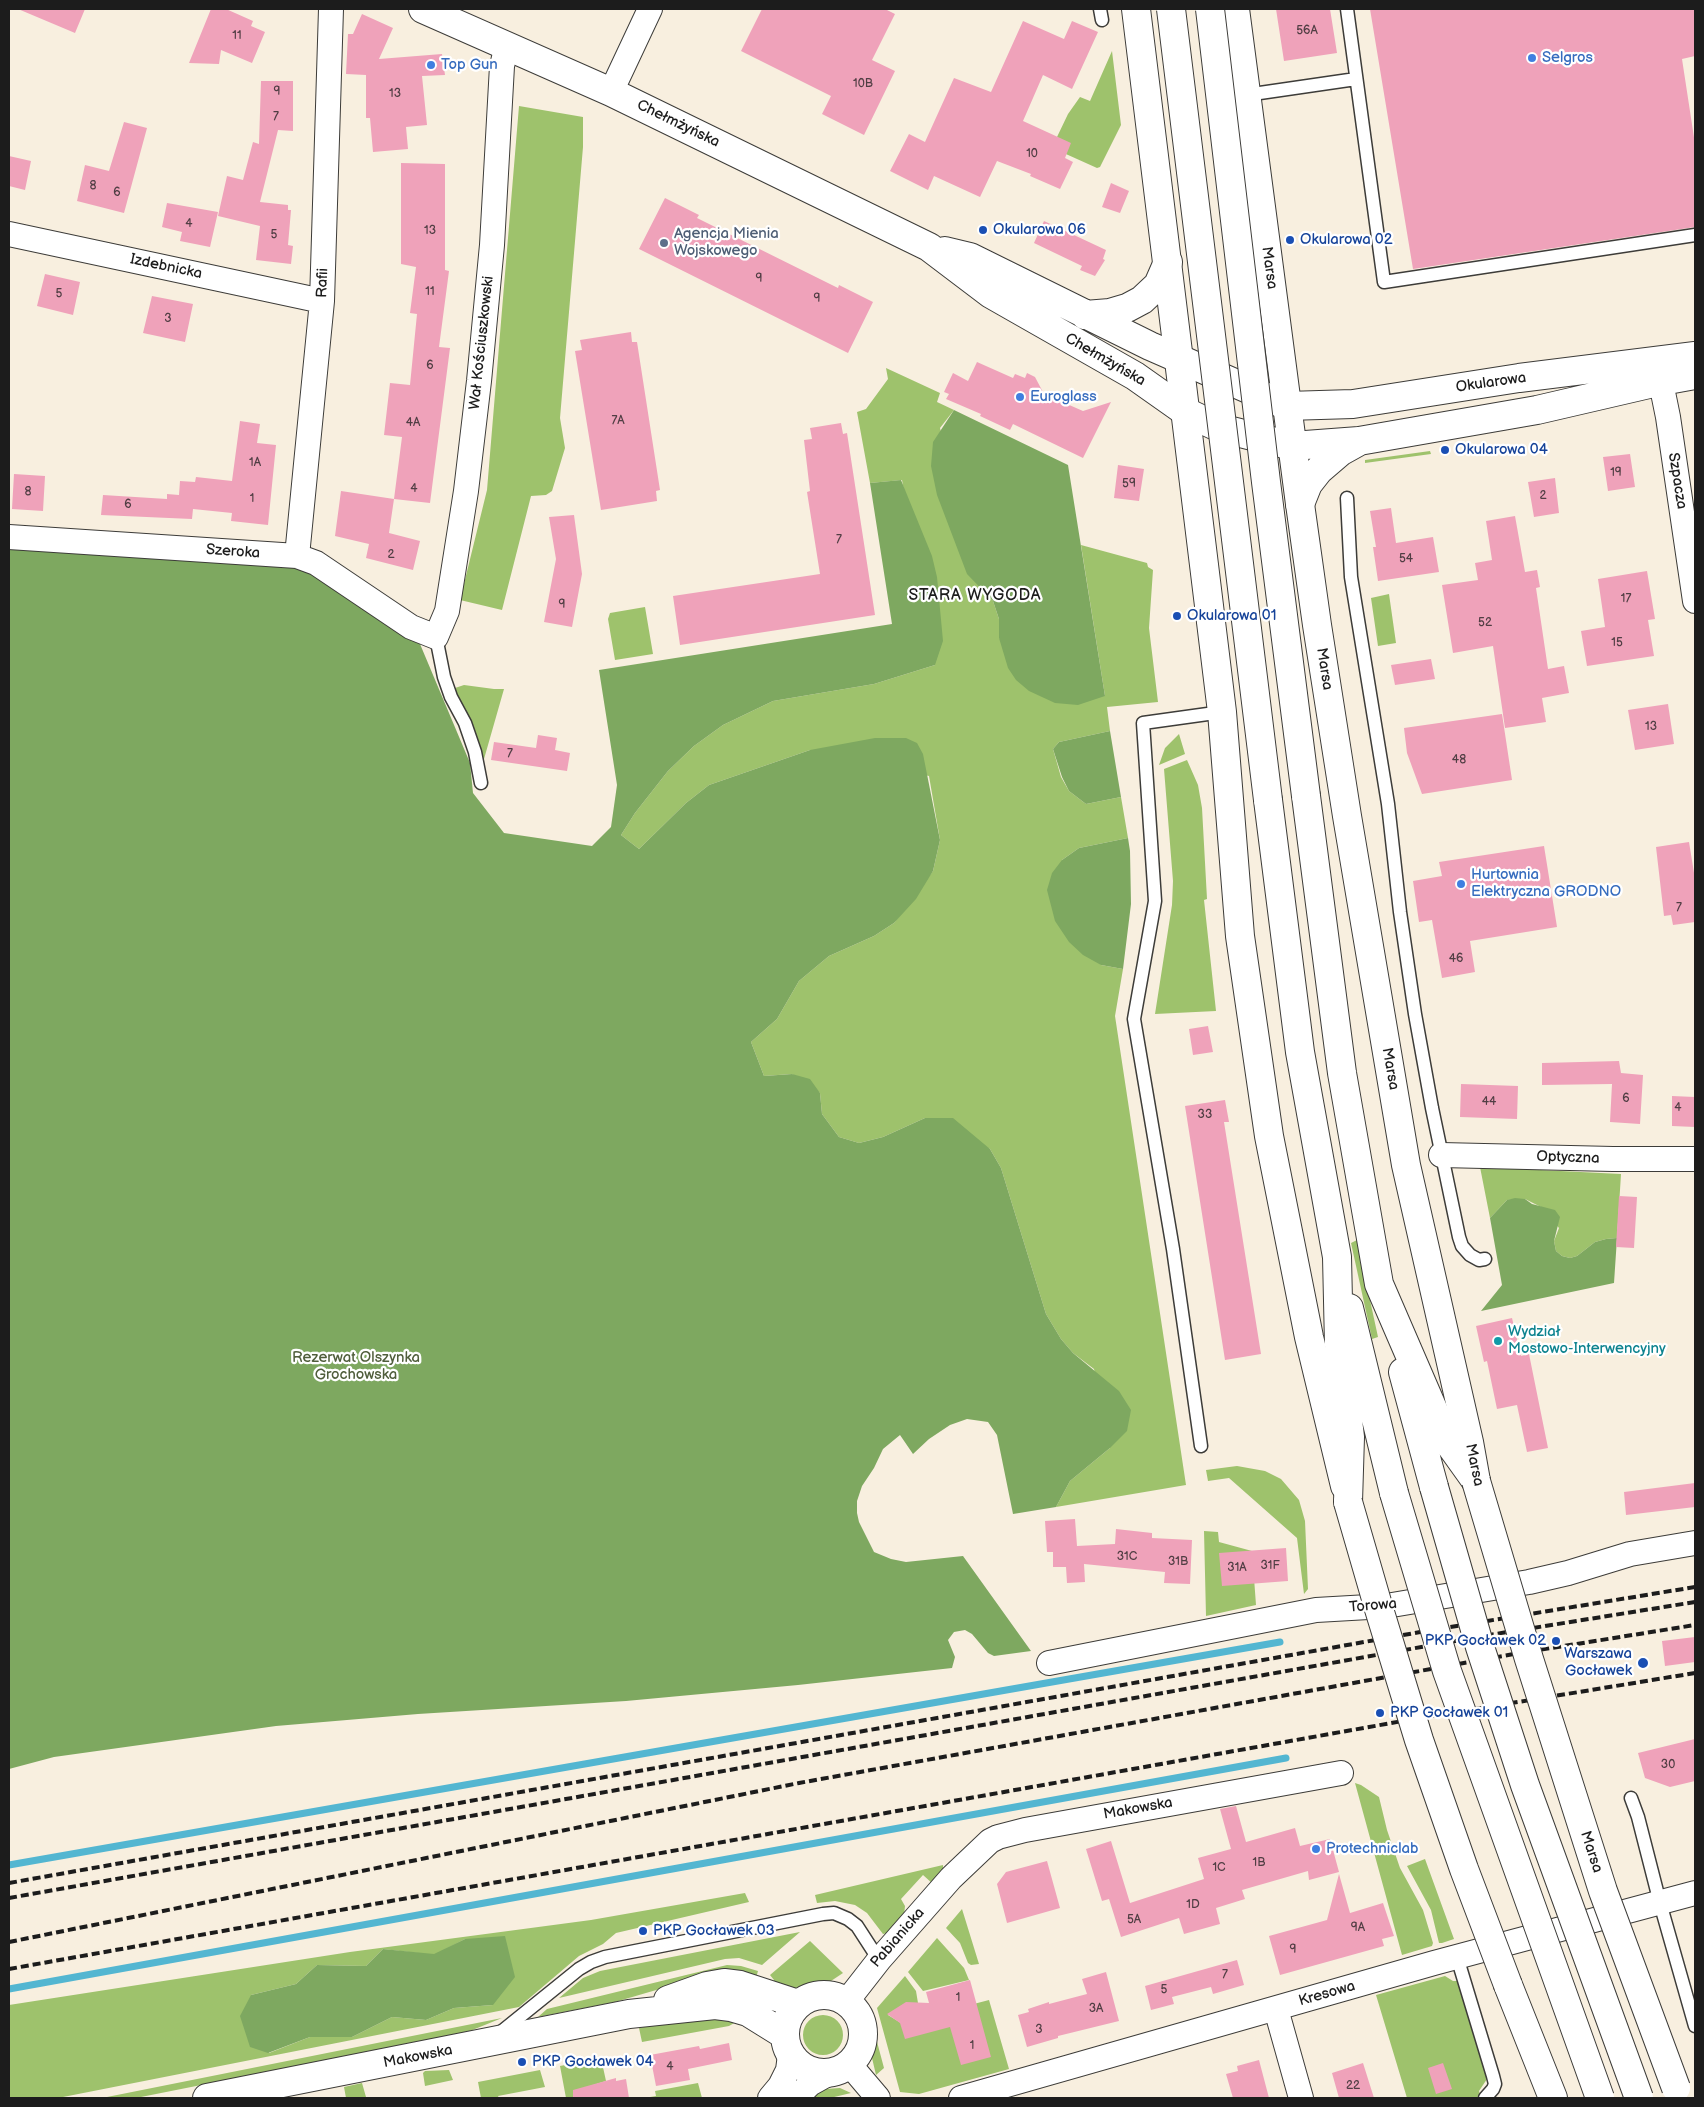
<!DOCTYPE html>
<html>
<head>
<meta charset="utf-8">
<style>
	body { margin:0 }
	#map { position:relative; width:1704px; height:2107px; overflow:hidden; background:#f8efdf; font-family:"Balsamiq Sans",sans-serif }
	canvas { display:block }
	.frame { position:absolute; inset:0; border:10px solid #1c1c1c; pointer-events:none }
</style>
</head>
<body>
<div id="map">
<canvas width="1704" height="2107"></canvas>
<div class="frame"></div>
</div>
<script>
const ctx = document.querySelector('canvas').getContext('2d');
ctx.lineJoin = 'round';
function fillPath(path, color) { ctx.fillStyle = color; ctx.fill(path, 'evenodd'); }
const poly = rows => new Path2D(rows.map(r => 'M' + r).join(''));
function strokePath(path, color, width, dash) { ctx.strokeStyle = color; ctx.lineWidth = width; ctx.lineCap = dash ? 'butt' : 'round'; ctx.setLineDash(dash || []); ctx.stroke(path); }
function drawText(font, color, halo, rows, align = 'center') {
  ctx.font = font + ' "Balsamiq Sans",sans-serif'; ctx.lineWidth = 4.5; ctx.setLineDash([]); ctx.textBaseline = 'middle'; ctx.strokeStyle = halo; ctx.fillStyle = color; for (const [text, x, y, turn = 0] of rows) {
    ctx.save(); ctx.translate(x, y); ctx.rotate((+turn || 0) * Math.PI / 180); ctx.textAlign = isNaN(turn) ? turn : align; if (halo) ctx.strokeText(text, 0, 0); ctx.fillText(text, 0, 0); ctx.restore();
  }
}
fillPath(poly([
	[1112,51,1121,125,1100,167,1097,168,1057,150,1057,137,1068,114,1080,97,1090,101],
	[519,106,583,117,583,147,560,418,565,448,552,491,546,495,531,496,502,610,460,600,487,490],
	[886,368,940,393,937,402,954,410,940,428,982,588,993,601,999,619,999,638,1105,696,1081,545,1147,563,1148,567,1153,570,1149,628,1158,702,1107,707,1110,731,1059,742,1053,749,1061,777,1069,791,1086,804,1121,797,1128,838,1079,848,1062,860,1101,965,1123,969,1115,1016,1186,1485,1056,1507,1070,1481,1110,1448,1094,1369,1073,1353,1061,1339,1046,1314,1001,1168,990,1149,925,1118,883,1137,859,1143,839,1137,822,1114,820,1093,792,1074,764,1076,751,1042,777,1019,799,981,829,956,874,936,894,923,933,871,940,840,929,776,810,750,709,785,686,803,639,849,621,835,635,813,668,771,694,746,723,725,773,701,874,684,935,665,902,480,870,483,857,412,866,409,888,379],
	[1430,451,1431,454,1365,463,1365,460],
	[1389,594,1396,643,1378,646,1371,598],
	[645,607,653,654,615,660,608,619,610,613],
	[464,685,494,689,504,689,484,759,482,758,459,702,455,688],
	[1179,734,1185,754,1159,765,1165,748],
	[1187,760,1198,785,1202,808,1207,899,1204,900,1216,1011,1155,1014,1172,905,1173,881,1164,769],
	[1480,1167,1621,1174,1617,1238,1606,1239,1595,1242,1577,1256,1570,1258,1562,1256,1556,1251,1554,1241,1559,1228,1541,1207,1525,1199,1507,1200,1490,1218],
	[1357,1240,1378,1337,1372,1339,1351,1243],
	[1237,1466,1265,1471,1281,1479,1299,1500,1305,1521,1308,1589,1304,1594,1297,1538,1229,1478,1208,1481,1206,1470],
	[1204,1531,1218,1532,1219,1542,1252,1551,1256,1605,1206,1616],
	[1355,1783,1361,1785,1379,1797,1387,1830,1400,1868,1423,1910,1433,1943,1432,1946,1402,1955],
	[1425,1859,1454,1939,1442,1943,1439,1943,1431,1910,1407,1866],
	[943,1865,943,1872,933,1884,923,1875,901,1899,905,1906,904,1916,888,1933,883,1934,867,1913,855,1905,835,1901,817,1903,815,1895],
	[745,1893,749,1902,616,1933,603,1944,579,1956,519,2007,58,2098,9,2098,9,2005,350,1952,591,1920],
	[465,1939,493,2005,454,2008,426,2020,392,2017,352,2037,310,2037,269,2053,251,1995,296,1984,317,1965,366,1966,383,1949,434,1955],
	[962,1909,979,1964,971,1965,968,1963,960,1943,946,1928],
	[800,1932,762,1965,739,1958,725,1959,559,1998,583,1978,600,1971],
	[937,1938,964,1968,969,1980,923,1991,908,1972],
	[810,1941,843,1973,831,1981,803,1987,788,1989,773,1985,774,1980,770,1975],
	[727,1965,741,1966,758,1971,756,1978,701,1977,615,2002,538,2017,547,2009],
	[905,1976,916,1991,918,2003,888,2015,901,2023,989,2000,1009,2069,919,2094,900,2092,877,2008],
	[1445,1976,1453,1981,1459,1981,1487,2079,1479,2091,1481,2098,1407,2098,1376,1995],
	[708,2014,736,2022,729,2026,642,2042,639,2028],
	'803 2035a20 20 0 1 1 40 0a20 20 0 1 1-40 0Z',
	[502,2018,470,2031,417,2042,136,2098,102,2098],
	[876,2038,884,2068,876,2075,872,2058],
	[601,2058,606,2081,587,2087,589,2098,566,2098,560,2066],
	[449,2070,453,2080,425,2086,423,2073,425,2071],
	[540,2070,545,2087,498,2096,499,2098,481,2098,478,2082],
	[362,2083,366,2097,346,2098,344,2087],
	[698,2083,702,2098,644,2098,656,2096,655,2091],
	[840,2088,851,2093,830,2098,806,2098,825,2089]
]), '#9ec26c');
fillPath(poly([
	[954,410,1068,465,1105,696,1078,705,1055,703,1029,691,1016,680,1008,668,999,638,999,619,993,601,967,574,937,495,931,466,933,442],
	[901,480,932,556,937,577,943,641,935,665,874,684,773,701,723,725,694,746,668,771,635,813,621,835,639,849,686,803,709,785,810,750,875,738,906,738,917,743,923,754,940,840,933,871,916,899,894,923,874,936,829,956,799,981,777,1019,751,1042,764,1076,792,1074,810,1079,820,1093,822,1114,839,1137,859,1143,883,1137,925,1118,953,1118,990,1149,1001,1168,1046,1314,1061,1339,1073,1353,1119,1391,1131,1410,1127,1431,1110,1448,1070,1481,1056,1507,1013,1514,997,1435,988,1422,967,1419,950,1425,929,1439,913,1454,900,1435,883,1449,874,1468,862,1486,857,1501,857,1513,859,1522,874,1552,891,1559,906,1562,963,1556,1031,1651,994,1656,988,1653,972,1634,965,1630,954,1632,948,1640,955,1657,952,1668,798,1685,626,1701,418,1714,276,1726,54,1757,9,1769,9,545,307,565,420,644,470,763,473,793,504,833,592,846,611,827,617,785,599,670,892,624,870,483],
	[1110,731,1121,797,1086,804,1069,791,1062,777,1053,749,1059,742],
	[1128,838,1130,851,1131,904,1123,969,1101,965,1083,955,1069,942,1055,921,1047,890,1052,873,1062,860,1079,848],
	[1515,1198,1525,1199,1532,1204,1555,1210,1560,1217,1554,1241,1556,1251,1562,1256,1570,1258,1577,1256,1595,1242,1606,1239,1617,1238,1614,1283,1481,1311,1502,1285,1490,1218,1507,1200],
	[505,1936,515,1977,493,2005,454,2008,426,2020,392,2017,352,2037,310,2037,268,2053,250,2047,240,2016,251,1995,296,1984,317,1965,366,1966,383,1949,434,1954,465,1939]
]), '#7ea860');
strokePath(poly([
	[9,1865,1280,1642],
	[9,1989,1286,1758]
]), '#53b6d1', 7);
fillPath(poly([
	[18,9,85,9,75,33],
	[211,9,226,9,253,21,251,26,265,32,252,63,221,50,219,64,189,63],
	[762,9,885,9,895,14,872,60,895,71,864,135,822,114,831,96,741,51],
	[1276,9,1330,9,1337,53,1284,61],
	[1370,9,1695,9,1695,56,1682,59,1695,144,1695,227,1413,269],
	[362,14,393,28,379,59,442,54,445,75,422,76,427,125,406,127,408,149,373,152,370,118,366,118,366,75,346,74,348,34,353,34],
	[1023,21,1064,39,1072,21,1098,32,1072,89,1043,75,1023,121,1071,143,1065,158,1073,162,1060,189,1030,176,1031,174,997,161,980,197,934,176,928,190,890,171,909,134,925,142,954,78,991,92],
	[261,81,293,81,293,131,278,130,260,202,288,205,288,210,291,210,288,245,293,246,291,264,256,260,260,226,218,216,227,176,243,180,253,142,259,144],
	[124,122,147,128,124,213,77,201,85,165,109,171],
	[9,156,31,161,25,190,9,186],
	[401,163,445,164,445,270,449,271,439,347,450,348,430,503,394,499,402,437,384,435,390,383,410,385,417,314,410,313,416,267,401,264],
	[1111,183,1129,191,1120,213,1102,207],
	[665,198,699,215,697,218,838,288,839,285,873,302,848,353,639,249],
	[167,203,218,212,210,247,180,241,182,232,162,227],
	[1044,221,1106,250,1103,259,1105,260,1095,276,1080,270,1082,266,1034,243],
	[45,274,80,282,73,315,37,306],
	[152,296,193,304,185,342,143,333],
	[631,332,632,342,637,342,660,490,656,491,657,501,601,510,575,351,582,350,580,340],
	[977,362,1013,378,1015,374,1025,378,1027,373,1035,377,1044,394,1083,411,1111,402,1083,458,1013,424,1010,430,980,416,981,414,946,399,949,394,944,392,953,373,968,381],
	[240,421,260,424,257,443,276,445,268,525,231,521,232,513,193,509,192,519,101,515,103,495,167,499,167,494,179,495,180,481,195,482,196,477,232,481],
	[841,423,843,434,847,433,875,615,680,645,673,596,820,574,807,492,810,491,804,440,812,439,810,428],
	[1630,454,1635,487,1608,491,1603,457],
	[1118,465,1144,469,1139,501,1114,498],
	[14,474,45,476,43,511,12,509],
	[1555,478,1559,513,1534,517,1528,482],
	[341,491,394,499,389,533,420,541,413,570,366,558,369,544,335,536],
	[1391,508,1396,543,1433,537,1439,572,1378,581,1373,547,1376,547,1370,511],
	[574,515,582,574,572,627,544,622,556,559,549,517],
	[1515,516,1525,572,1537,570,1540,587,1536,588,1548,669,1564,666,1569,693,1542,698,1546,722,1505,728,1493,646,1453,653,1442,585,1478,580,1475,563,1492,560,1486,521],
	[1647,571,1655,619,1648,620,1654,656,1587,666,1581,631,1605,627,1598,579],
	[1431,659,1435,679,1395,685,1391,665],
	[1668,704,1674,744,1635,750,1628,710],
	[1502,714,1512,780,1422,794,1407,753,1404,728],
	[538,735,557,738,555,750,570,753,567,771,491,760,494,742,536,748],
	[1689,842,1695,879,1695,922,1673,925,1671,915,1664,916,1656,847],
	[1544,846,1557,927,1470,941,1475,972,1442,978,1432,920,1419,922,1413,881,1442,876,1439,862],
	[1208,1026,1213,1052,1193,1055,1189,1029],
	[1619,1061,1621,1073,1643,1075,1640,1124,1610,1122,1612,1084,1542,1085,1542,1063],
	[1461,1084,1518,1086,1517,1119,1460,1117],
	[1672,1096,1695,1097,1695,1127,1672,1126],
	[1225,1100,1229,1122,1224,1122,1261,1354,1225,1360,1185,1106],
	[1619,1196,1637,1197,1634,1248,1616,1247],
	[1512,1318,1521,1356,1529,1354,1548,1448,1527,1452,1517,1405,1497,1409,1487,1361,1484,1362,1476,1326],
	[1695,1483,1695,1507,1626,1515,1624,1492],
	[1075,1519,1077,1546,1115,1544,1116,1529,1152,1533,1152,1538,1192,1540,1190,1584,1164,1583,1165,1572,1084,1564,1085,1582,1067,1583,1066,1567,1053,1567,1053,1552,1047,1552,1045,1521],
	[1286,1548,1288,1581,1222,1586,1219,1553],
	[1695,1637,1695,1662,1665,1666,1662,1641],
	[1695,1739,1695,1781,1670,1787,1645,1778,1638,1753],
	[1236,1806,1246,1842,1295,1828,1300,1846,1330,1839,1339,1872,1309,1880,1308,1871,1242,1890,1245,1899,1216,1908,1220,1924,1184,1934,1179,1918,1121,1937,1109,1899,1102,1901,1086,1849,1111,1841,1130,1903,1204,1879,1198,1858,1231,1849,1220,1809],
	[1047,1861,1060,1908,1007,1923,997,1884,1006,1872],
	[1339,1874,1350,1913,1383,1903,1394,1936,1382,1939,1384,1946,1280,1975,1269,1936,1327,1920],
	[1237,1960,1244,1985,1213,1994,1211,1987,1172,1997,1174,2004,1151,2010,1145,1986],
	[1106,1972,1119,2021,1058,2036,1058,2038,1027,2047,1018,2015,1029,2012,1028,2009,1049,2002,1049,2004,1087,1994,1082,1979],
	[970,1980,991,2057,961,2065,950,2027,905,2039,900,2023,887,2014,906,2002,929,2003,926,1992],
	[729,2043,732,2060,688,2069,690,2080,656,2086,650,2055,699,2046,700,2049],
	[1259,2060,1269,2098,1233,2098,1226,2074,1238,2071,1237,2066],
	[1363,2063,1374,2098,1339,2098,1332,2073],
	[1443,2063,1452,2089,1436,2094,1428,2068],
	[616,2078,616,2081,626,2079,629,2098,573,2098,573,2090]
]), '#efa2ba');
const service = poly([
	[1100,9,1102,20],
	[1347,9,1384,282,1695,235],
	[1246,95,1356,79],
	[1347,498,1351,577,1388,804,1400,912,1415,1014,1432,1108,1459,1237,1462,1246,1470,1255,1479,1260,1485,1259],
	[436,637,444,677,451,697,465,723,475,752,481,783],
	[1201,1446,1173,1249,1134,1019,1155,901,1143,723,1222,712],
	[1631,1798,1638,1817,1660,1903,1695,2026],
	[1457,1957,1493,2076,1495,2084,1493,2089,1485,2098],
	[501,2032,579,1969,591,1962,605,1957,823,1914,834,1913,848,1919,857,1926,879,1960]
]);
const minor = poly([
	[611,92,650,9],
	[9,234,322,301],
	[1657,363,1668,417,1695,601],
	[9,537,297,556,316,563,411,627,436,637,447,611,466,491,479,381,492,245,502,66,507,45],
	[297,556,322,301,331,9],
	[1441,1155,1613,1159,1695,1159],
	[1049,1663,1316,1610,1386,1606,1529,1582,1568,1573,1630,1554,1695,1543],
	[847,2001,879,1960,951,1878,990,1841,998,1837,1025,1830,1341,1773],
	[1276,2009,1301,2098],
	[850,2065,878,2098],
	[770,2098,780,2086,788,2070,790,2055],
	[796,2098,810,2084,828,2074],
	[961,2098,1434,1963,1695,1893]
]);
const tertiary = poly([
	[423,9,611,92,929,247,991,294,1135,376,1186,412,1220,428,1292,446,1359,441,1537,410,1662,381,1695,375],
	[945,251,970,257,1150,346,1287,406,1353,404,1519,378,1695,356],
	[1085,315,1110,313,1127,308,1142,300,1158,285,1168,262],
	[1300,504,1308,484,1319,470,1340,452,1358,442],
	'785 2034a39 39 0 1 1 78 0a39 39 0 1 1-78 0Z',
	[668,2000,707,1986,724,1983,740,1985,798,2004],
	[207,2098,629,2014,715,2005,731,2007,748,2012,785,2035]
]);
const secondary = poly([
	[1136,9,1222,712,1240,936,1269,1136,1309,1337,1345,1486],
	[1235,9,1300,504,1317,625,1347,816,1406,1165,1469,1442,1476,1481]
]);
const primary = poly([
	[1306,796,1342,1073,1379,1284,1446,1439,1476,1481],
	[1268,800,1300,1052,1337,1257,1339,1345,1350,1437,1348,1502],
	[1349,1308,1394,1493],
	[1403,1372,1434,1487],
	[1508,1985,1553,2098]
]);
strokePath(service, '#3d3c39', 15);
strokePath(minor, '#3d3c39', 26);
strokePath(tertiary, '#3d3c39', 30);
strokePath(secondary, '#3d3c39', 30);
strokePath(primary, '#3d3c39', 30);
strokePath(service, '#fff', 12);
strokePath(minor, '#fff', 24);
strokePath(tertiary, '#fff', 28);
strokePath(secondary, '#fff', 28);
strokePath(primary, '#fff', 28);
strokePath(poly([
	[9,1883,1426,1631,1695,1587],
	[9,1898,1489,1635,1695,1602],
	[9,1942,799,1783,1514,1654,1695,1625],
	[9,1969,1414,1719,1695,1673]
]), '#1c1c1c', 4, [8, 4]);
const primaryBridge = poly([
	[1171,9,1268,800],
	[1210,9,1266,482,1306,796],
	[1476,1481,1529,1659,1603,1891,1676,2088],
	[1434,1487,1480,1647,1525,1785,1639,2098],
	[1394,1493,1447,1671,1600,2098],
	[1348,1502,1379,1609,1419,1740,1464,1869,1508,1985]
]);
strokePath(primaryBridge, '#3d3c39', 30, []);
strokePath(primaryBridge, '#fff', 28);
for (const [x, y, r, color] of [
	[1532,58,5,"#3f7fe0"],
	[431,65,5,"#3f7fe0"],
	[983,230,5,"#1a4fb4"],
	[1290,240,5,"#1a4fb4"],
	[664,243,5,"#5c6f8a"],
	[1020,397,5,"#3f7fe0"],
	[1445,450,5,"#1a4fb4"],
	[1177,616,5,"#1a4fb4"],
	[1461,884,5,"#3f7fe0"],
	[1498,1341,5,"#0f9aa8"],
	[1556,1641,5,"#1a4fb4"],
	[1643,1663,6,"#1a4fb4"],
	[1380,1713,5,"#1a4fb4"],
	[1316,1849,5,"#3f7fe0"],
	[643,1931,5,"#1a4fb4"],
	[522,2062,5,"#1a4fb4"]
]) { const dot = new Path2D(); dot.arc(x, y, r, 0, 2 * Math.PI); ctx.fillStyle = color; ctx.fill(dot); strokePath(dot, '#fff', 2); }
drawText('12px', '#513e44', null, [
	["56A",1307,31],
	["11",237,36],
	["10B",863,84],
	["9",277,92],
	["13",395,94],
	["7",276,117],
	["10",1032,154],
	["8",93,186],
	["6",117,193],
	["4",189,224],
	["13",430,231],
	["5",274,235],
	["9",759,279],
	["11",430,292],
	["5",59,294],
	["9",817,299],
	["3",168,319],
	["6",430,366],
	["7A",618,421],
	["4A",413,423],
	["1A",255,463],
	["19",1616,473],
	["59",1129,484],
	["4",414,489],
	["8",28,492],
	["2",1543,496],
	["1",252,499],
	["6",128,505],
	["7",839,540],
	["2",391,555],
	["54",1406,559],
	["17",1626,599],
	["9",562,605],
	["52",1485,623],
	["15",1617,643],
	["13",1651,727],
	["7",510,754],
	["48",1459,760],
	["7",1679,908],
	["46",1456,959],
	["6",1626,1099],
	["44",1489,1102],
	["4",1678,1108],
	["33",1205,1115],
	["31C",1127,1557],
	["31B",1178,1562],
	["31F",1270,1566],
	["31A",1237,1568],
	["30",1668,1765],
	["1B",1259,1863],
	["1C",1219,1868],
	["1D",1193,1905],
	["5A",1134,1920],
	["9A",1358,1928],
	["9",1293,1950],
	["7",1225,1975],
	["5",1164,1990],
	["1",958,1998],
	["3A",1096,2009],
	["3",1039,2030],
	["1",972,2046],
	["4",670,2067],
	["22",1353,2086]
]);
drawText('15px', '#366cbe', '#fff', [
	["Selgros",1542,58],
	["Top Gun",441,65],
	["Euroglass",1030,397],
	["Hurtownia",1471,875],
	["Elektryczna GRODNO",1471,892],
	["Protechniclab",1326,1849]
], 'left');
drawText('15px', '#1c1c1c', '#fff', [
	["Chełmżyńska",678,124,26],
	["Izdebnicka",166,267,12],
	["Marsa",1269,268,82],
	["Rafii",323,283,-88],
	["Wał Kościuszkowski",482,343,-84],
	["Chełmżyńska",1105,360,30],
	["Okularowa",1491,383,-8],
	["Szpacza",1677,481,81],
	["Szeroka",233,552,4],
	["Marsa",1324,669,81],
	["Marsa",1390,1069,80],
	["Optyczna",1568,1158,2],
	["Marsa",1474,1465,78],
	["Torowa",1373,1606,-5],
	["Makowska",1138,1809,-10],
	["Marsa",1591,1852,72],
	["Pabianicka",898,1938,-49],
	["Kresowa",1327,1994,-16],
	["Makowska",418,2057,-11]
]);
drawText('15px', '#164399', '#fff', [
	["Okularowa 06",993,230],
	["Okularowa 02",1300,240],
	["Okularowa 04",1455,450],
	["Okularowa 01",1187,616],
	["PKP Gocławek 02",1546,1641,"right"],
	["Warszawa",1632,1654,"right"],
	["Gocławek",1632,1671,"right"],
	["PKP Gocławek 01",1390,1713],
	["PKP Gocławek 03",653,1931],
	["PKP Gocławek 04",532,2062]
], 'left');
drawText('15px', '#4e5e75', '#fff', [
	["Agencja Mienia",674,234],
	["Wojskowego",674,251]
], 'left');
drawText('15px', '#0d838f', '#fff', [
	["Wydział",1508,1332],
	["Mostowo-Interwencyjny",1508,1349]
], 'left');
drawText('15px', '#505e3c', '#fff', [
	["Rezerwat Olszynka",356,1358],
	["Grochowska",356,1375]
]);
ctx.letterSpacing = '1px';
drawText('16px', '#1c1c1c', '#fff', [
	["STARA WYGODA",975,596]
]);
ctx.letterSpacing = '0px';
</script>
</body>
</html>
